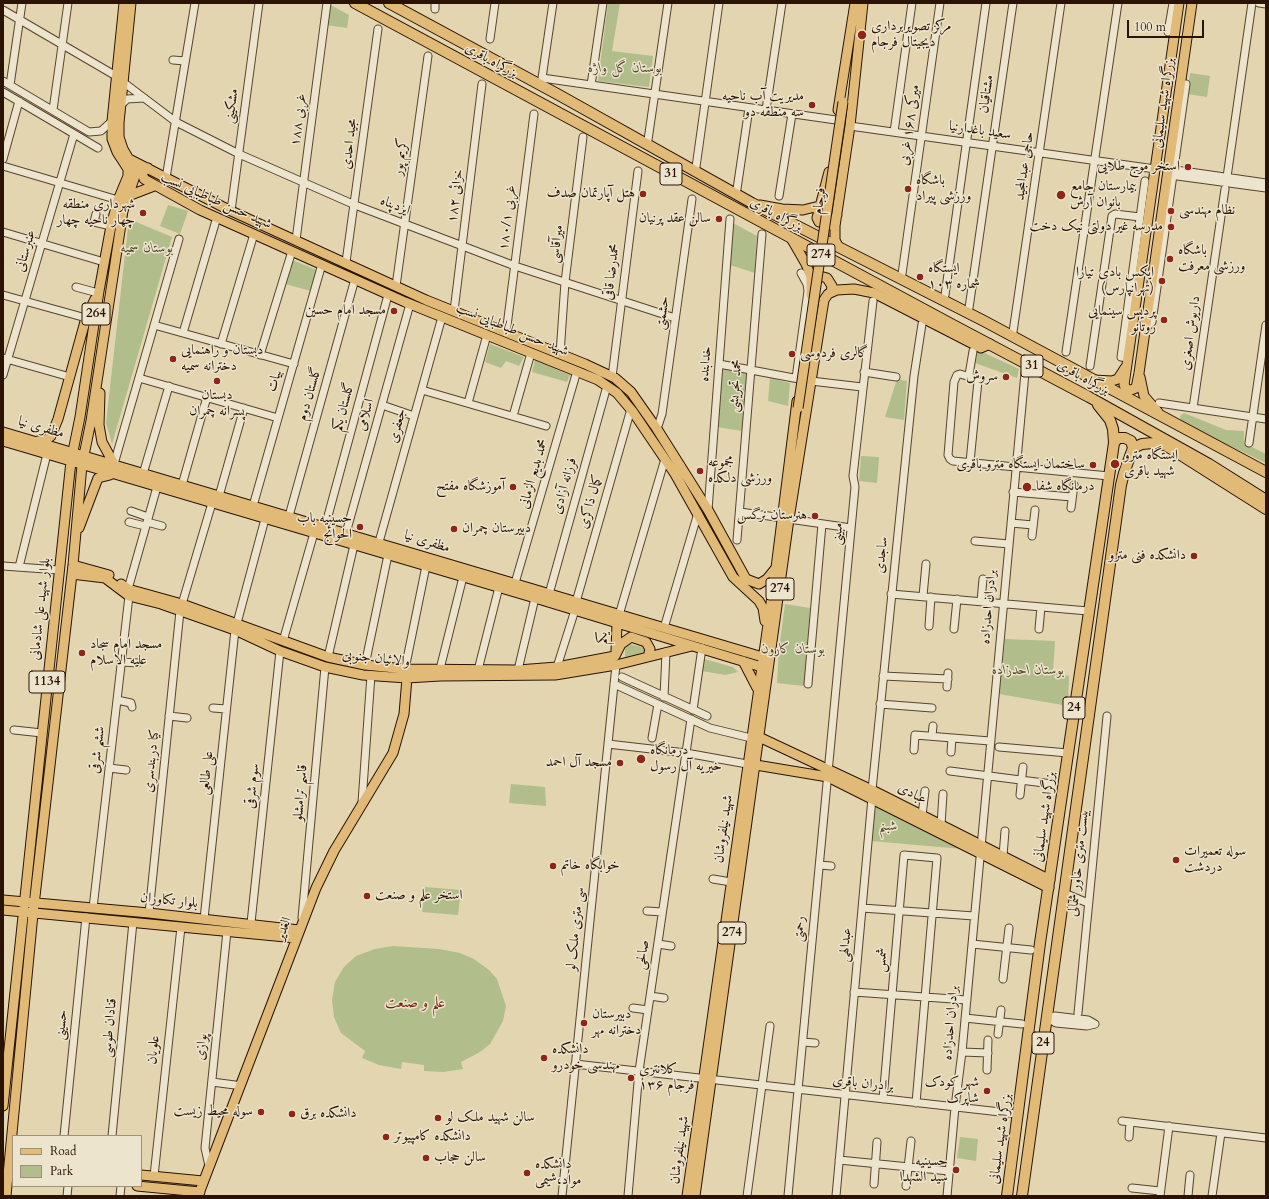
<!DOCTYPE html>
<html>
<head>
<meta charset="utf-8">
<style>
	body { margin:0 }
	#map { position:relative; width:1269px; height:1199px; overflow:hidden; background:#e2d5b0; font-family:Cardo,serif }
	canvas { display:block }
	.frame { position:absolute; inset:0; border:4px solid #2a1304; pointer-events:none }
	.legend { position:absolute; left:12px; top:1135px; width:130px; height:52px; box-sizing:border-box; background:#ece4cc; border:1px solid #9e907c; margin:0; padding:5px 7px; list-style:none; font-size:12px; color:#2a1304 }
	.legend li { display:flex; align-items:center; gap:8px; height:20px }
	.legend b { width:20px; border:1px solid #9e907c }
	.scale { position:absolute; left:1127px; top:20px; width:77px; height:18px; box-sizing:border-box; border:2px solid #2a1304; border-top:0; padding-left:5px; font-size:12px; line-height:14px; white-space:nowrap; color:#2a1304; -webkit-text-stroke:3px #ece4cc; paint-order:stroke }
</style>
</head>
<body>
<div id="map">
<canvas width="1269" height="1199"></canvas>
<div class="frame"></div>
<ul class="legend">
<li><b style="height:5px;background:#e1ba78"></b>Road</li>
<li><b style="height:11px;background:#b2bd8c"></b>Park</li>
</ul>
<div class="scale">100 m</div>
</div>
<script>
const ctx = document.querySelector('canvas').getContext('2d');
ctx.lineJoin = 'round';
function fillPath(path, color) { ctx.fillStyle = color; ctx.fill(path, 'evenodd'); }
const poly = rows => new Path2D(rows.map(r => 'M' + r).join(''));
function strokePath(path, color, width, dash) { ctx.strokeStyle = color; ctx.lineWidth = width; ctx.lineCap = dash ? 'butt' : 'round'; ctx.setLineDash(dash || []); ctx.stroke(path); }
function drawText(font, color, halo, rows, align = 'center') {
  ctx.font = font + ' Cardo,Amiri,serif'; ctx.lineWidth = 3; ctx.setLineDash([]); ctx.textBaseline = 'middle'; ctx.strokeStyle = halo; ctx.fillStyle = color; for (const [text, x, y, turn = 0] of rows) {
    ctx.save(); ctx.translate(x, y); ctx.rotate((+turn || 0) * Math.PI / 180); ctx.textAlign = isNaN(turn) ? turn : align; if (halo) ctx.strokeText(text, 0, 0); ctx.fillText(text, 0, 0); ctx.restore();
  }
}
fillPath(poly([
	[608,3,620,3,612,51,653,56,649,87,598,81],
	[329,4,349,15,347,28,326,25],
	[1190,73,1210,76,1207,97,1187,94],
	[168,205,188,211,180,234,160,226],
	[129,219,172,237,112,444,106,423],
	[733,223,757,236,755,273,730,265],
	[292,260,317,270,311,291,285,284],
	[490,344,524,357,519,366,506,361,501,368,485,362],
	[978,350,1019,369,1017,378,975,363],
	[535,360,570,375,567,382,532,372],
	[722,367,748,372,742,431,717,427],
	[770,378,790,383,788,406,768,401],
	[897,379,907,381,904,420,885,417],
	[1184,413,1226,430,1244,431,1244,443,1266,454,1266,463,1181,423,1180,416],
	[861,456,879,457,877,483,859,481],
	[785,604,810,608,804,686,777,683,779,649],
	[1005,639,1055,641,1053,672,1069,676,1068,706,999,694],
	[629,644,643,647,645,650,644,654,625,658,625,647],
	[704,659,733,667,738,672,725,675,702,671],
	[511,784,545,787,546,806,509,803],
	[876,804,963,849,871,841],
	[425,887,461,890,458,915,422,912],
	[393,946,439,949,460,953,474,959,489,970,497,979,506,1006,503,1021,490,1044,480,1052,461,1062,463,1069,443,1072,424,1071,424,1065,402,1062,401,1069,379,1065,362,1058,365,1051,341,1033,334,1017,332,1000,335,982,344,967,356,956,375,949],
	[960,1137,978,1139,976,1161,957,1158]
]), '#b2bd8c');
const minor = poly([
	[553,3,542,78,836,120],
	[1259,3,1266,4],
	[435,9,435,3],
	[3,10,116,76],
	[1168,32,1173,3],
	[490,39,495,3],
	[173,60,185,61],
	[3,81,89,132,101,131,112,121],
	[123,82,176,122,239,154,355,205,515,266,675,318],
	[10,85,22,3],
	[591,85,603,3],
	[3,92,98,148],
	[121,105,127,99,144,98],
	[53,110,68,3],
	[766,110,782,3],
	[850,126,1155,169],
	[894,132,912,3],
	[648,140,668,3],
	[3,159,19,101],
	[3,166,118,200],
	[696,167,719,3],
	[1169,169,1266,183],
	[1170,175,1266,188],
	[1227,177,1252,3],
	[166,178,195,3],
	[737,189,749,108],
	[779,196,792,114],
	[231,211,259,3],
	[96,214,94,222,111,226],
	[3,232,104,262],
	[296,240,327,3],
	[346,262,378,29],
	[902,274,940,3],
	[396,286,428,56],
	[76,287,98,293],
	[3,295,86,318],
	[945,295,986,3],
	[969,308,1013,3],
	[454,311,482,84],
	[154,325,294,364],
	[507,326,534,114],
	[1145,329,1152,322,1186,84],
	[1013,332,1061,3],
	[183,333,217,217],
	[221,344,254,234],
	[1066,352,1118,3],
	[560,354,565,282,583,137],
	[260,355,292,251],
	[3,358,70,377],
	[1128,358,1121,357,1145,181],
	[719,364,799,379],
	[1090,366,1112,216,1115,214,1140,217],
	[864,372,896,377],
	[3,375,74,134],
	[969,375,973,351],
	[612,377,638,171],
	[139,378,278,418],
	[796,378,808,291,807,284,801,273],
	[811,381,862,387],
	[422,390,546,426],
	[468,403,487,335],
	[1159,403,1266,419],
	[382,405,414,416],
	[1193,408,1225,189],
	[513,416,531,353],
	[657,429,662,414,692,199],
	[1249,443,1266,325],
	[970,462,978,381,977,379,960,374,957,375,954,382,948,455,950,459,953,461,1109,476],
	[114,464,179,239],
	[143,474,169,386],
	[182,485,207,397],
	[1013,492,1072,497],
	[219,496,244,408],
	[253,506,322,264],
	[1071,508,1074,485],
	[708,510,730,219],
	[131,511,148,517],
	[740,512,783,518],
	[289,516,355,279],
	[789,519,851,528],
	[129,522,145,526],
	[147,522,162,526],
	[1011,523,1033,525],
	[325,527,388,295],
	[346,533,410,304],
	[1032,536,1035,510],
	[737,540,762,234],
	[975,541,1009,544],
	[379,542,442,317],
	[3,566,59,570],
	[19,567,47,454],
	[515,583,577,371],
	[128,589,157,487],
	[549,594,607,386],
	[891,594,1088,611],
	[923,596,926,564],
	[981,601,983,579],
	[576,602,631,409],
	[182,604,212,503],
	[619,615,665,459],
	[237,623,265,519],
	[929,626,931,597],
	[664,628,698,513],
	[954,629,957,599],
	[1039,629,1041,607],
	[283,641,314,533],
	[328,657,354,545],
	[122,662,138,663],
	[365,665,388,555],
	[557,667,575,610],
	[405,669,426,566],
	[440,669,463,577],
	[478,670,499,587],
	[518,670,535,598],
	[883,676,948,679],
	[622,677,707,716],
	[614,684,710,728,751,738],
	[808,684,822,524],
	[947,687,948,673],
	[664,697,666,652],
	[117,700,131,703,132,707],
	[880,704,932,708],
	[213,708,226,709],
	[693,710,702,648],
	[169,716,187,718],
	[14,730,42,733],
	[932,736,933,726],
	[652,738,658,704],
	[608,744,686,753,747,764],
	[999,747,1068,753],
	[914,750,915,735,990,741],
	[951,752,952,738],
	[109,768,126,770],
	[950,771,1052,784],
	[872,790,914,376,922,324],
	[1020,795,1023,767],
	[362,802,371,675],
	[922,815,925,791],
	[941,825,943,794],
	[1003,856,1005,831],
	[820,865,831,866],
	[713,879,731,882],
	[1064,893,1088,903],
	[93,908,129,596],
	[862,908,974,916],
	[647,911,662,912],
	[149,913,180,611],
	[302,918,325,667],
	[204,919,235,630],
	[251,923,280,651],
	[658,944,671,946],
	[972,944,1031,950],
	[1003,979,1009,928],
	[854,992,967,1000],
	[650,996,664,998],
	[633,1008,648,1010],
	[1078,1013,1107,716],
	[965,1018,1022,1024],
	[1047,1018,1056,1023,1087,1026,1095,1024],
	[1047,1018,1055,1016,1088,1020,1095,1024],
	[998,1034,1001,1010],
	[803,1042,815,1043],
	[962,1052,988,1053],
	[575,1064,1018,1114],
	[987,1070,988,1040],
	[212,1082,235,1085],
	[883,1099,904,855,937,858,916,1103],
	[1122,1121,1266,1138],
	[64,1136,86,917],
	[112,1136,133,922],
	[1129,1137,1130,1122],
	[839,1160,949,1171],
	[209,1166,205,1148,227,931],
	[154,1176,181,927],
	[874,1184,877,1142],
	[906,1186,911,1141],
	[1132,1188,1160,1191],
	[67,1196,68,1186],
	[120,1196,121,1186],
	[562,1196,616,665],
	[628,1196,639,1071,691,719],
	[747,1196,770,1026],
	[788,1196,855,487,853,476,873,301],
	[836,1196,872,798],
	[947,1196,955,1107,962,1052,1025,373],
	[1160,1196,1169,1126],
	[1188,1196,1190,1175],
	[1212,1196,1221,1133]
]);
const major = poly([
	[1179,3,1124,385,1128,391,1136,388,1139,373,1192,3],
	[838,110,855,3],
	[129,159,229,210,426,300,585,364,615,378,631,392,657,429,708,510,746,579,759,584,767,579,775,569],
	[148,168,142,172,144,179,200,210,405,302,598,380,617,393,633,412,675,474,733,577,759,601,763,608,765,621],
	[829,172,817,218,819,222,829,225,832,224,837,215],
	[128,196,154,186],
	[760,205,782,209,803,210,819,206],
	[791,238,806,264,811,277,811,295],
	[838,246,835,240,835,226,850,126,863,3],
	[813,282,820,276,827,278,832,286,831,292],
	[1140,377,1144,396,1158,412],
	[1094,380,1112,381,1118,379,1125,368],
	[100,393,99,425,102,442,114,464],
	[3,432,766,658],
	[3,441,535,598,765,668],
	[38,441,46,440,51,436,58,419,86,318,95,299],
	[79,528,98,478,110,475],
	[73,565,109,575],
	[72,574,105,578,129,596,161,604,235,630,280,651,325,667,363,675,407,678,440,676,555,675,616,665,692,646],
	[121,584,128,589,182,604,328,657,365,665,405,669,518,670,557,667,615,656],
	[616,651,617,623],
	[615,656,621,644,631,637,646,642,650,649,648,657],
	[743,661,757,688],
	[759,737,872,790,1050,880],
	[750,764,828,777,1049,888],
	[3,900,149,913,299,930],
	[3,910,296,938],
	[3,1106,71,461,80,417,99,291,111,226,118,200,128,176,128,169,117,152,112,139,112,121,124,3],
	[141,1175,203,1181],
	[137,1186,200,1192],
	[6,1196,33,914,73,565,82,465,91,421,123,211,135,176,134,168,123,149,119,137,119,123,131,3],
	[198,1196,316,888,334,851,393,753,404,714,407,678],
	[687,1196,776,568,797,401],
	[695,1196,789,519,824,300,828,294,837,290,854,289,874,293,981,348,990,344]
]);
const highway = poly([
	[355,3,953,325,1089,397,1209,464,1266,500],
	[389,3,559,95,752,203,984,321,1266,472],
	[1114,443,1118,438,1125,438,1131,441,1133,448],
	[1133,448,1142,444,1153,443,1165,445,1266,509],
	[1007,1196,1040,943,1114,443,1113,429,1110,420,1098,405],
	[1022,1196,1121,485,1124,473,1133,448]
]);
strokePath(minor, '#58442f', 9);
strokePath(major, '#2a1304', 11);
strokePath(highway, '#2a1304', 12);
strokePath(minor, '#ece4cc', 7);
strokePath(major, '#e1ba78', 9);
strokePath(highway, '#e1ba78', 10);
const majorBridge = poly([
	[798,408,843,102]
]);
strokePath(majorBridge, '#2a1304', 11, []);
strokePath(majorBridge, '#e1ba78', 9);
for (const [x, y, r, color] of [
	[862,35,5,"#8f2418"],
	[812,105,4,"#8f2418"],
	[1188,167,4,"#8f2418"],
	[908,189,4,"#8f2418"],
	[643,194,4,"#8f2418"],
	[1061,195,5,"#8f2418"],
	[1171,211,4,"#8f2418"],
	[143,213,4,"#8f2418"],
	[719,219,4,"#8f2418"],
	[1171,227,4,"#8f2418"],
	[1170,259,4,"#8f2418"],
	[920,277,4,"#8f2418"],
	[1162,281,4,"#8f2418"],
	[394,311,4,"#8f2418"],
	[1164,320,4,"#8f2418"],
	[792,354,4,"#8f2418"],
	[173,359,4,"#8f2418"],
	[1006,377,4,"#8f2418"],
	[217,381,4,"#8f2418"],
	[1115,464,5,"#8f2418"],
	[1093,465,4,"#8f2418"],
	[700,471,4,"#8f2418"],
	[513,487,4,"#8f2418"],
	[1027,487,5,"#8f2418"],
	[815,516,4,"#8f2418"],
	[360,527,4,"#8f2418"],
	[454,529,4,"#8f2418"],
	[1194,556,4,"#8f2418"],
	[82,653,4,"#8f2418"],
	[641,759,5,"#8f2418"],
	[620,763,4,"#8f2418"],
	[1176,860,4,"#8f2418"],
	[553,866,4,"#8f2418"],
	[367,896,4,"#8f2418"],
	[584,1023,4,"#8f2418"],
	[544,1058,4,"#8f2418"],
	[631,1078,4,"#8f2418"],
	[987,1091,4,"#8f2418"],
	[261,1112,4,"#8f2418"],
	[292,1114,4,"#8f2418"],
	[438,1118,4,"#8f2418"],
	[386,1137,4,"#8f2418"],
	[426,1158,4,"#8f2418"],
	[956,1170,4,"#8f2418"],
	[527,1173,4,"#8f2418"]
]) { const dot = new Path2D(); dot.arc(x, y, r, 0, 2 * Math.PI); ctx.fillStyle = color; ctx.fill(dot); strokePath(dot, '#ece4cc', 1.5); }
for (const [x, y, w] of [
	[671,174,22],
	[821,255,28],
	[96,314,28],
	[1032,366,22],
	[780,589,28],
	[47,682,36],
	[1074,708,22],
	[732,933,28],
	[1043,1043,22]
]) { const box = new Path2D(); box.roundRect(x - w / 2, y - 11, w, 22, 3); ctx.fillStyle = '#ece4cc'; ctx.fill(box); strokePath(box, '#2a1304', 1); }
drawText('bold 13px', '#2a1304', null, [
	["31",671,174],
	["274",821,255],
	["264",96,314],
	["31",1032,366],
	["274",780,589],
	["1134",47,682],
	["24",1074,708],
	["274",732,933],
	["24",1043,1043]
]);
drawText('14px', '#2a1304', '#ece4cc', [
	["مرکز تصویربرداری",871,27],
	["دیجیتال فرجام",871,43],
	["مدیریت آب ناحیه",804,97,"right"],
	["سه منطقه دو",804,113,"right"],
	["استخر موج طلایی",1180,167,"right"],
	["باشگاه",916,181],
	["ورزشی پیراد",916,197],
	["بیمارستان جامع",1070,187],
	["بانوان آرش",1070,203],
	["هتل آپارتمان صدف",635,194,"right"],
	["شهرداری منطقه",135,205,"right"],
	["چهار ناحیه چهار",135,221,"right"],
	["نظام مهندسی",1179,211],
	["سالن عقد پرنیان",711,219,"right"],
	["مدرسه غیر دولتی نیک دخت",1163,227,"right"],
	["باشگاه",1178,251],
	["ورزشی معرفت",1178,267],
	["ایستگاه",928,269],
	["شماره ۱۰۳",928,285],
	["ایکس بادی تیارا",1154,273,"right"],
	["(تهرانپارس)",1154,289,"right"],
	["مسجد امام حسین",386,311,"right"],
	["پردیس سینمایی",1156,312,"right"],
	["روتانو",1156,328,"right"],
	["دبستان و راهنمایی",181,351],
	["دخترانه سمیه",181,367],
	["گالری فردوسی",800,354],
	["سروش",998,377,"right"],
	["دبستان",217,396,"center"],
	["پسرانه چمران",217,412,"center"],
	["ایستگاه مترو",1124,456],
	["شهید باقری",1124,472],
	["مجموعه",708,463],
	["ورزشی دلکده",708,479],
	["ساختمان ایستگاه مترو باقری",1085,465,"right"],
	["آموزشگاه مفتح",505,487,"right"],
	["درمانگاه شفا",1036,487],
	["هنرستان نرگس",807,516,"right"],
	["حسینیه باب",352,519,"right"],
	["الحوائج",352,535,"right"],
	["دبیرستان چمران",462,529],
	["دانشکده فنی مترو",1186,556,"right"],
	["مسجد امام سجاد",90,645],
	["علیه الاسلام",90,661],
	["درمانگاه",650,751],
	["خیریه آل رسول",650,767],
	["مسجد آل احمد",612,763,"right"],
	["سوله تعمیرات",1184,852],
	["دردشت",1184,868],
	["خوابگاه خاتم",561,866],
	["استخر علم و صنعت",375,896],
	["دبیرستان",592,1015],
	["دخترانه مهر",592,1031],
	["دانشکده",552,1050],
	["مهندسی خودرو",552,1066],
	["کلانتری",639,1070],
	["۱۳۶ فرجام",639,1086],
	["شهر کودک",979,1083,"right"],
	["شاپرک",979,1099,"right"],
	["سوله محیط زیست",253,1112,"right"],
	["دانشکده برق",300,1114],
	["سالن شهید ملک لو",446,1118],
	["دانشکده کامپیوتر",394,1137],
	["سالن حجاب",434,1158],
	["حسینیه",948,1162,"right"],
	["سید الشهدا",948,1178,"right"],
	["دانشکده",535,1165],
	["مواد،شیمی",535,1181]
], 'left');
drawText('14px', '#2a1304', '#ece4cc', [
	["بزرگراه باقری",491,61,29],
	["مشتاقیان",987,94,-82],
	["بزرگراه شهید سلیمانی",1164,103,-82],
	["مشکینی",232,106,-82],
	["۱۸۸ غربی",299,120,-83],
	["میرکی ۱۶۸ غربی",910,125,-82],
	["سعید باغدارنیا",980,131,8],
	["مجید احدی",350,144,-83],
	["کریم پور",401,157,-82],
	["حاجی عبدالمجید",1025,166,-82],
	["۱۸۲ خزائی",456,196,-83],
	["شهید حسن طباطبایی نسب",216,201,24],
	["فرجام",820,201,-82],
	["ایزدپناه",395,206,21],
	["بزرگراه باقری",776,215,28],
	["۱۸۰/۱ غربی",508,218,-83],
	["میرآقاسی",557,244,-83],
	["عنبرستانی",26,251,-74],
	["محمدرضا قاقی",612,272,-83],
	["حشمتی",663,313,-82],
	["شهید حسن طباطبایی نسب",512,330,22],
	["داریوش اصغری",1191,333,-82],
	["خدابنده",706,364,-86],
	["بزرگراه باقری",1083,378,29],
	["بیات",275,381,-74],
	["محمد تجریشی",736,386,-86],
	["گلستان دوم",310,394,-74],
	["گلستان یکم",344,407,-75],
	["اسلامی",366,415,-74],
	["جعفری",398,426,-75],
	["مظفری نیا",41,428,16],
	["محمد بدیع الزمانی",534,474,-74],
	["فرزانه آزادی",565,486,-74],
	["کمال ذاکری",591,502,-74],
	["مبینی",838,534,-85],
	["مظفری نیا",427,542,17],
	["ساجدی",882,555,-84],
	["برادران احدزاده",989,607,-85],
	["بلوار شهید علی شادمانی",41,609,-84],
	["یکم",603,638,-85],
	["والائیان جنوبی",376,659,6],
	["ششم شرقی",98,750,-83],
	["کیا دربندسری",152,761,-84],
	["علی طالعی",207,773,-84],
	["سوم شرقی",253,786,-84],
	["قاسم ترامشلو",301,793,-85],
	["عبادی",912,794,27],
	["بزرگراه شهید سلیمانی",1045,817,-82],
	["شهید نیلفروشان",724,829,-82],
	["بیست متری خاور شمالی",1079,863,-84],
	["بلوار تکاوران",169,901,6],
	["الغدیر",284,929,-70],
	["سی متری ملک لو",576,929,-84],
	["رحمتی",800,929,-85],
	["عبدالهی",846,945,-85],
	["صالحی",643,955,-82],
	["شمس",882,960,-85],
	["برادران احدزاده",951,1023,-85],
	["حسینی",62,1025,-84],
	["قنادان طوسی",110,1028,-85],
	["پوازی",202,1047,-84],
	["علویان",154,1050,-84],
	["برادران باقری",863,1084,6],
	["بزرگراه شهید سلیمانی",1001,1139,-82],
	["شهید نیلفروشان",680,1150,-82]
]);
drawText('italic 14px', '#53462d', '#ece4cc', [
	["بوستان گل واژه",625,69],
	["بوستان سمیه",147,249],
	["بوستان کارون",793,650],
	["بوستان احدزاده",1028,671],
	["شبنم",888,827]
]);
drawText('15px', '#7a1f14', '#ece4cc', [
	["علم و صنعت",415,1004]
]);
</script>
</body>
</html>
